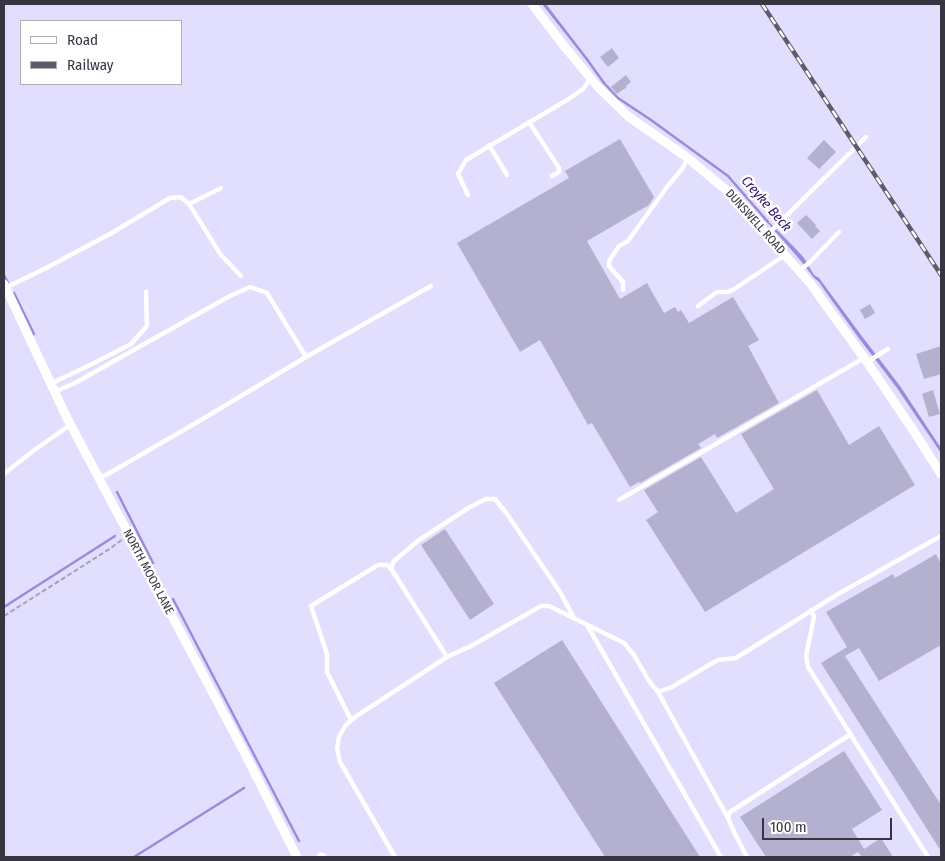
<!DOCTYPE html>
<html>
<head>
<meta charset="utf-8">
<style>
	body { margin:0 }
	#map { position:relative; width:945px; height:861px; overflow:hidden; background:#e1defe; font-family:"Fira Sans Condensed",sans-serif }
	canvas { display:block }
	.frame { position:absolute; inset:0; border:5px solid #373542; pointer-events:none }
	.legend { position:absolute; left:20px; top:20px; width:162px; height:65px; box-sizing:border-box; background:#fff; border:1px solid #afaeb3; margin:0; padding:6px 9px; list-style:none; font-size:15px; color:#373542 }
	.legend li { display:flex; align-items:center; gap:10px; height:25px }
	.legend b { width:25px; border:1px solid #afaeb3 }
	.scale { position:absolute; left:762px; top:818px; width:130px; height:22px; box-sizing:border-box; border:2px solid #373542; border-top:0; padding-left:6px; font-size:15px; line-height:18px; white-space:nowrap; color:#373542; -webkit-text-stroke:4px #fff; paint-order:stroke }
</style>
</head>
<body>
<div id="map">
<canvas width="945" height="861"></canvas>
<div class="frame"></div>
<ul class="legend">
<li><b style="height:6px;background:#fff"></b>Road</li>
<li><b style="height:6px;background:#5e5b6d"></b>Railway</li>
</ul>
<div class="scale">100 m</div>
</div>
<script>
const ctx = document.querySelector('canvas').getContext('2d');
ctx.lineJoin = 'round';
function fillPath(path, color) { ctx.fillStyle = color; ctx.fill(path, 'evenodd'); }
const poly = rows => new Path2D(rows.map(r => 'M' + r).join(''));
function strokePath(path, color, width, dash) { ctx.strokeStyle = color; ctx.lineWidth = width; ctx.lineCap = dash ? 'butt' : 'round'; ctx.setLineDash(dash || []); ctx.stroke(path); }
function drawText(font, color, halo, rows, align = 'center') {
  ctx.font = font + ' "Fira Sans Condensed",sans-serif'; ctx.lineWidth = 5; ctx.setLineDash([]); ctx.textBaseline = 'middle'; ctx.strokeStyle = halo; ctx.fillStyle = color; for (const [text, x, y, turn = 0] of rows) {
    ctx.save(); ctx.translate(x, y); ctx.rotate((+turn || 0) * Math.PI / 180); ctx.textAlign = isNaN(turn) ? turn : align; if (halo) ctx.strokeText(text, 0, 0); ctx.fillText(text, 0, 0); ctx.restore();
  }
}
fillPath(poly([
	[542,4,546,4,589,60,586,60],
	[768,221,794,247,804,258,814,275,819,278,861,335,900,386,941,448,941,453,897,388,858,337,823,288,819,282,814,278,801,261,767,222]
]), '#988cdb');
strokePath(poly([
	[586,58,604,83,618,98,651,120,728,176,768,222],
	[4,275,8,283],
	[14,293,34,334],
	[117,492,153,563],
	[173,599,299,841],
	[4,607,115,536],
	[134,857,244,788]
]), '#988cdb', 2.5);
fillPath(poly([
	[612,48,619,58,608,67,600,57],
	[626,75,631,82,626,86,627,87,617,94,611,87],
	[620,139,654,197,649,205,587,241,620,299,647,283,664,313,675,307,678,312,681,310,689,323,733,297,759,340,748,346,779,403,717,438,715,434,698,444,701,448,640,483,639,482,630,487,592,423,588,425,540,340,520,352,457,243,569,178,565,171],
	[824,140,836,152,819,169,807,158],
	[806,215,816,225,815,226,820,231,812,239,797,223],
	[870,304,875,313,865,319,860,310],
	[941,346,941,374,924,379,916,354],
	[817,390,849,445,879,426,915,485,705,612,646,520,658,512,644,490,701,457,736,513,774,489,741,434],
	[933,390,940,414,929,417,922,394],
	[445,529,494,604,470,620,421,545],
	[936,554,941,564,941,645,879,681,859,648,845,656,941,805,941,851,821,663,847,647,826,612,893,574,895,578],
	[562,640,700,857,605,857,494,683],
	[844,751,882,810,852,829,864,849,881,838,893,857,862,857,858,852,850,857,766,857,740,817]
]), '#b4b0cf');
strokePath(poly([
	[4,616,111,548,123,539]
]), '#a4a1ba', 2, [5, 2.5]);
strokePath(poly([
	[529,122,559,168,559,172,552,176],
	[489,145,507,175],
	[468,195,458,174,466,160,567,100,583,89,591,78],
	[189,204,221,255,241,276],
	[767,235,866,137],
	[799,271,809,263,839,232],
	[5,288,46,268,110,234,170,198,181,197,189,204,221,188],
	[623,290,623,282,609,266,609,261,619,246,628,241,667,187,682,169,688,158],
	[698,306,717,292,728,292,736,288,785,255],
	[867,362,888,349],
	[50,384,88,366,131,344,147,326,146,292],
	[54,392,75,383,228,297,250,287,267,293,306,357],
	[4,474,33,451,70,425],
	[98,477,106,475,201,420,306,357,431,286],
	[619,500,864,358],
	[811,610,814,617,806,656,808,667,928,857],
	[587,625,721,857],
	[447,657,392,570,392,565,394,561,419,540,470,507,486,499,495,499,507,514,560,592,573,616],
	[658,692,728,818],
	[351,720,327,672,327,654,311,606,378,565,387,565,392,570],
	[395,857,340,762,337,748,339,737,345,726,355,717,447,657,471,646,541,606,549,606,624,643,634,655,649,681,658,692,672,687,709,665,718,660,736,658,838,594,941,536],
	[747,857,735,834,728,818,730,812,851,734]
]), '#fff', 4.5);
strokePath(poly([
	[532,4,564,46,598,87,629,117,688,158,726,190,810,283,867,362,911,427,941,474],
	[4,284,67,418,243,750,297,857],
	[321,857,322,857]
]), '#fff', 9);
const rail = poly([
	[762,4,941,275]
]);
strokePath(rail, '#5e5b6d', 4.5);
strokePath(rail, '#fff', 2.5, [8]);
drawText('12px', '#373542', '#fff', [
	["DUNSWELL ROAD",755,222,48],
	["NORTH MOOR LANE",148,572,62]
]);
drawText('italic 14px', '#31106e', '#fff', [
	["Creyke Beck",766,204,49]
]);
</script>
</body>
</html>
